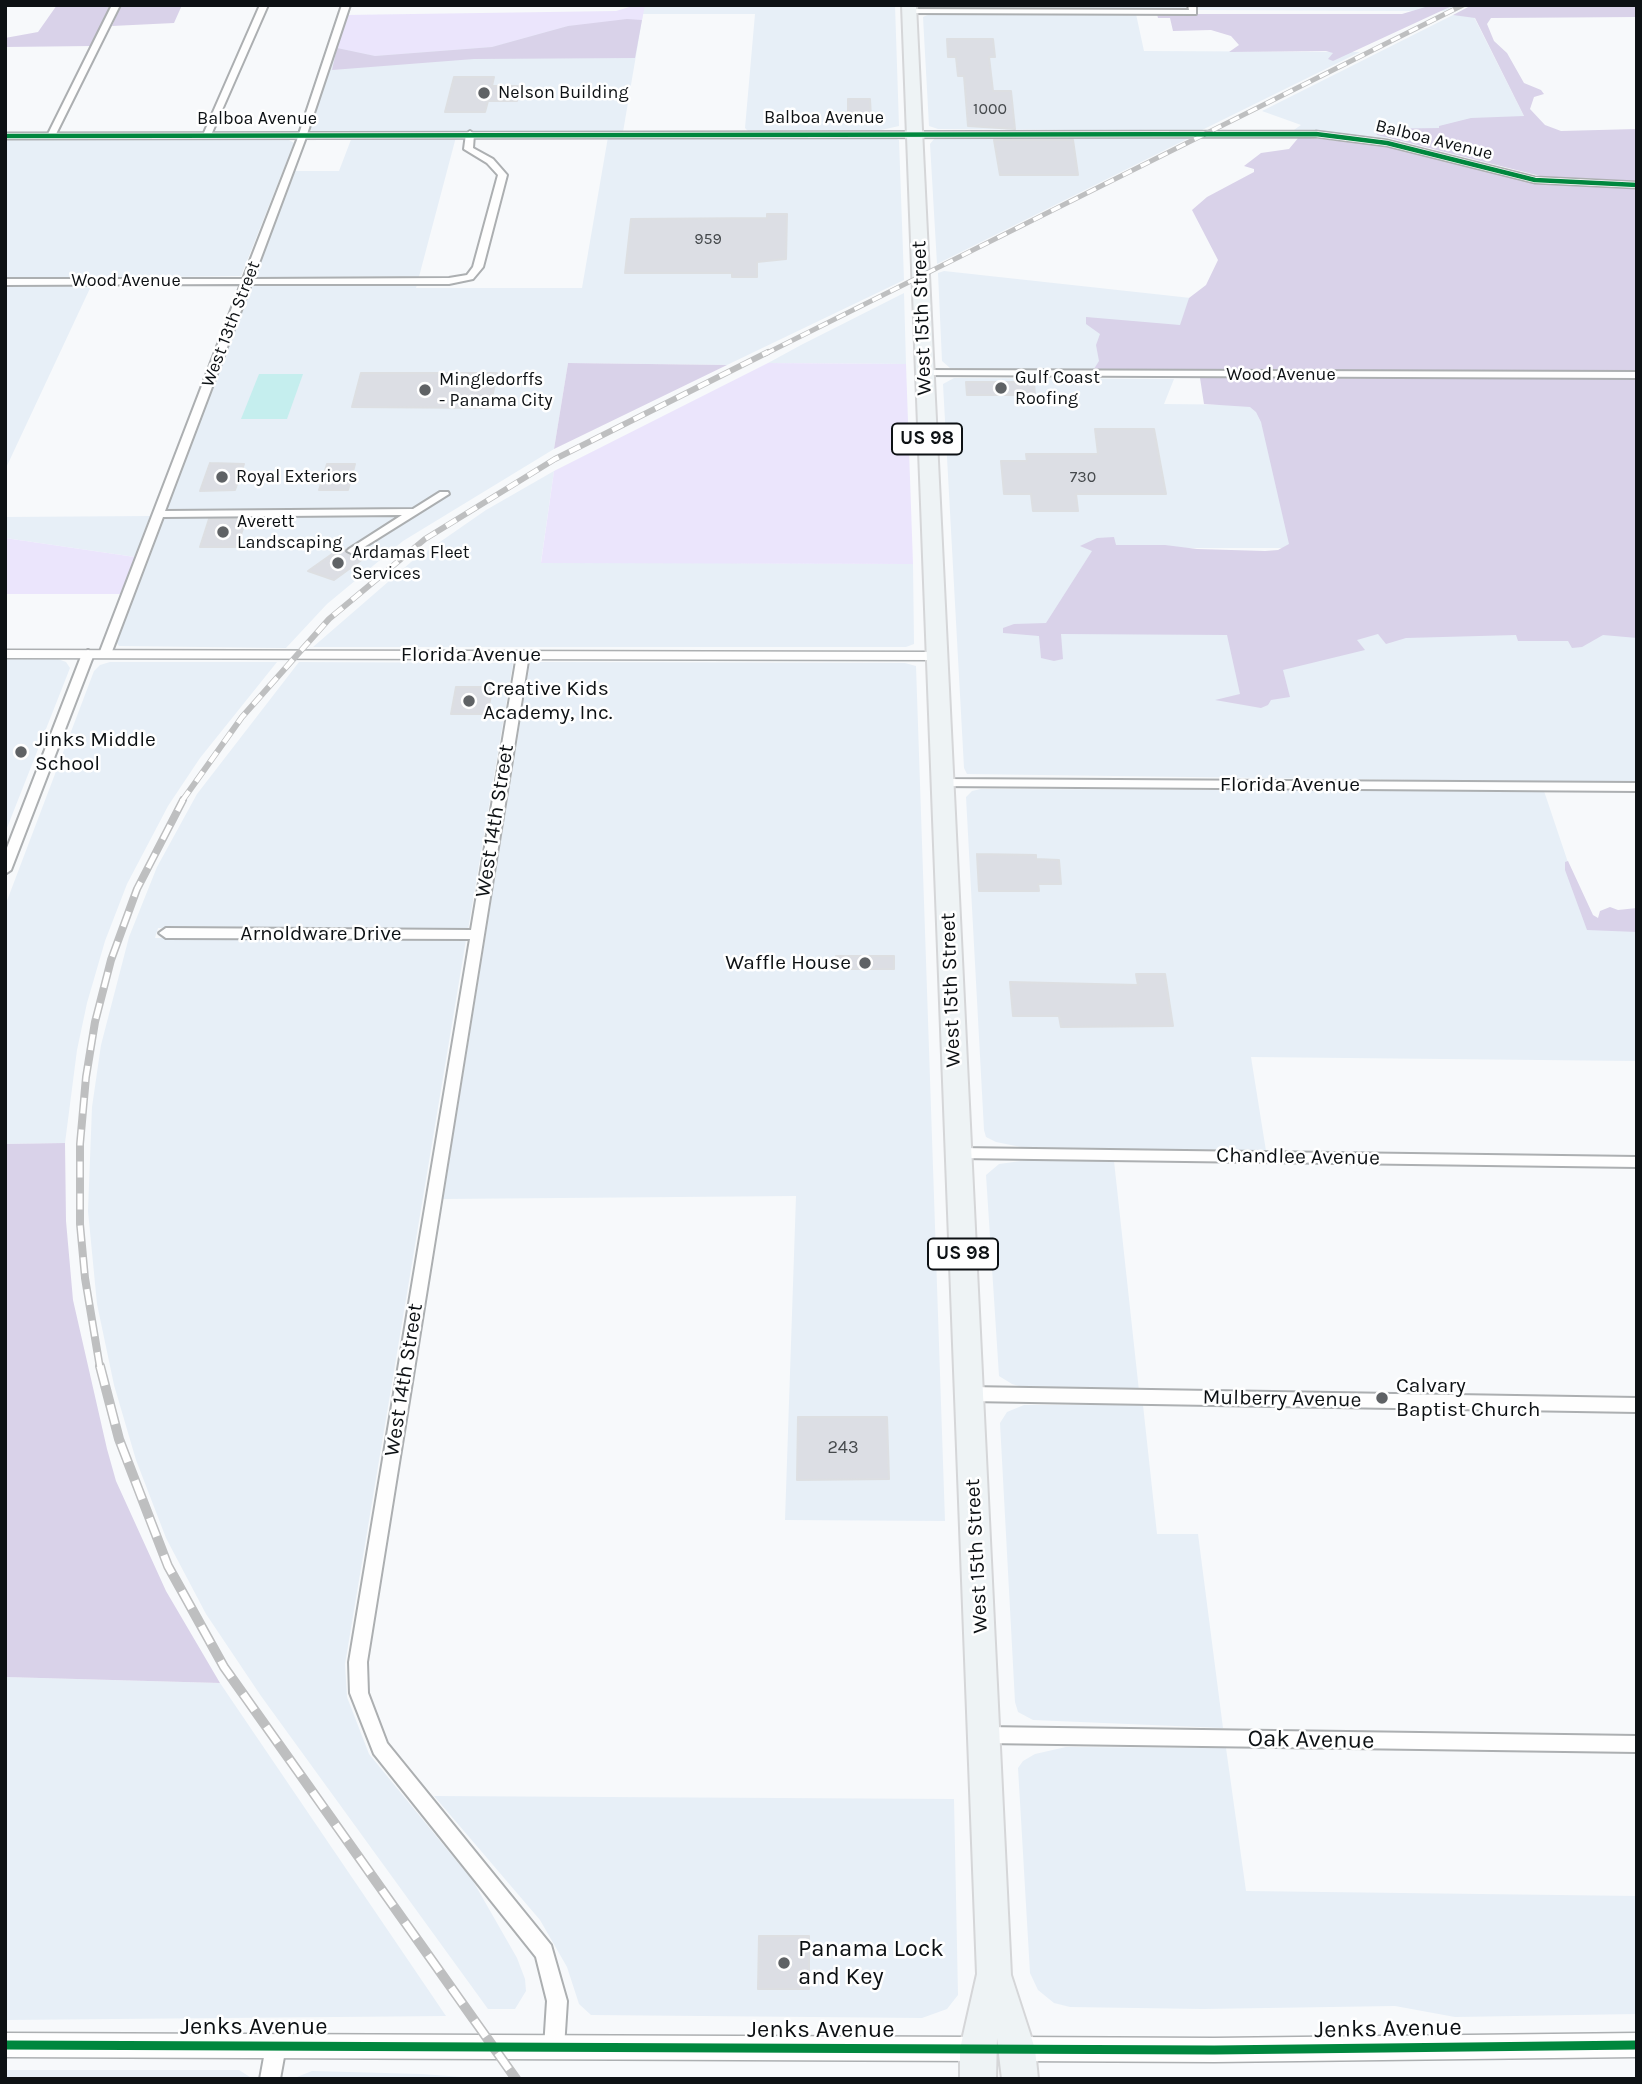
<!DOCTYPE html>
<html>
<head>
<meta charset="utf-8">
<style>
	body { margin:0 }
	#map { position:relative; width:1642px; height:2084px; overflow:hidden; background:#f7f9fb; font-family:Karla,sans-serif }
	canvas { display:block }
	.frame { position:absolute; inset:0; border:7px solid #0d1114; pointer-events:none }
</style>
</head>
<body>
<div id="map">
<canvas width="1642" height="2084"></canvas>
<div class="frame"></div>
</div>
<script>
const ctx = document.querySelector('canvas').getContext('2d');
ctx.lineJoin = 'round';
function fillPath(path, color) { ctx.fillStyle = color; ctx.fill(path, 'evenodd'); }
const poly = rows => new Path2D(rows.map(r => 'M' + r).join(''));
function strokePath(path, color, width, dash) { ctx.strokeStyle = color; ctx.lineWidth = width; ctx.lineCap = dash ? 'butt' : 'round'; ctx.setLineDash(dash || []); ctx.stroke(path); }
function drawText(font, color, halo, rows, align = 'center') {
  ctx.font = font + ' Karla,sans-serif'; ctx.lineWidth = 5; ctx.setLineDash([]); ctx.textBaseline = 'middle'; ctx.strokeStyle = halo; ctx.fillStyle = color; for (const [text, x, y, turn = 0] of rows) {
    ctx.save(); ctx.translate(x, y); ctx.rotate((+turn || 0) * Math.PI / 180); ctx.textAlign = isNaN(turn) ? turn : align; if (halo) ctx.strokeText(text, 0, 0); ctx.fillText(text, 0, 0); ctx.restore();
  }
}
fillPath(poly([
	[644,5,895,5,899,126,881,130,748,131,745,128,755,14,643,14,623,132,314,132,308,129,345,15,642,14],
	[923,5,1187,5,1188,6,1181,11,935,9],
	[1196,5,1457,5,1445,11,1197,10],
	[932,13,1136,14,1144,51,1360,52,1200,131,938,129,929,126,923,17],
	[1453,15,1473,15,1532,132,1383,132,1387,140,1291,132,1301,125,1262,111],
	[284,137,294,143,241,276,5,279,5,138],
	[352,137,456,137,416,288,582,288,608,137,895,138,899,140,904,280,727,365,568,363,554,449,403,541,327,604,286,648,119,646,116,642,295,171,339,171],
	[941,137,1144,138,1191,137,937,264,930,144,934,139],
	[944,271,1200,299,1175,372,989,372,950,368,942,361,938,273],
	[5,284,92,284,5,470],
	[904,293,906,364,768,363,801,345],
	[954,378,1174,379,1164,404,1265,405,1301,548,1104,548,1637,631,1637,783,967,774,964,768,943,384],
	[554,471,541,562,913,564,914,644,906,647,313,647,411,562,486,510],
	[150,516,135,557,5,538,5,517],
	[5,659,58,659,66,662,70,668,5,833],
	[110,662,277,662,200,758,168,806,127,884,105,941,87,1003,77,1050,65,1143,5,1144,5,906,94,671,100,665],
	[299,662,513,663,468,930,158,928,155,938,466,940,345,1664,347,1697,369,1754,473,1881,517,1958,525,1979,526,1991,515,2009,488,2009,261,1696,206,1614,166,1538,136,1460,114,1385,97,1304,88,1211,92,1107,101,1045,129,937,157,867,197,794],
	[530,662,905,663,916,666,945,1521,785,1520,796,1196,443,1199],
	[981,789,1544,791,1588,922,1637,922,1637,1061,1251,1057,1266,1151,1026,1148,996,1142,986,1137,984,1130,966,797,972,791],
	[1028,1160,1114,1161,1139,1391,1029,1389,1012,1384,999,1376,986,1175,999,1164],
	[1024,1405,1143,1405,1157,1534,1198,1534,1223,1728,1033,1720,1018,1712,1015,1702,1000,1423,1007,1412],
	[5,1677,220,1683,446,2016,5,2020],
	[1066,1747,1226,1748,1246,1891,1637,1896,1637,2014,1455,2017,1395,2006,1203,2009,1070,2007,1054,2003,1038,1990,1030,1973,1018,1768,1023,1761,1035,1754],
	[434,1796,954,1799,958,1995,947,2009,922,2018,591,2015,579,2004,567,1967,540,1920],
	[5,2070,239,2070,253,2079,5,2079],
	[312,2071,421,2074,491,2079,292,2079]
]), '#e7eff7');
fillPath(poly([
	[636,5,645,5,642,20,568,26,492,47,375,56,337,48,345,15,616,11],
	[768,363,906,364,913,564,541,563,554,471],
	[5,538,135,557,121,594,5,594]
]), '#ebe5fc');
fillPath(poly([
	[57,5,110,5,92,46,5,47,5,38,38,32],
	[121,5,182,5,174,23,112,26],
	[1432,5,1454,5,1333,61,1328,59,1333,53,1326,51,1229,52,1239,45,1231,36,1211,30,1173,31,1170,18,1158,18,1157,14,1402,14],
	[1472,5,1637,5,1637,17,1491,18,1487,24,1494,41,1507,53,1524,83,1541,90,1544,94,1534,97,1530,109,1545,125,1561,131,1637,129,1637,181,1556,180,1377,135,1374,129,1439,128,1439,126,1471,118,1524,116,1475,18,1453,15],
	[627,19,642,20,635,58,474,59,332,70,337,48,375,56,492,47,568,26],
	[1299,137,1390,146,1529,181,1637,188,1637,372,1092,372,1099,361,1096,345,1100,334,1086,324,1086,317,1180,325,1189,298,1206,285,1218,260,1192,210,1207,197,1254,172,1254,169,1244,166,1261,153,1289,149],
	[568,363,727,365,554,449],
	[1200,378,1637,379,1637,638,1603,635,1582,647,1572,648,1568,641,1518,641,1516,635,1406,638,1386,644,1378,634,1357,640,1365,650,1283,670,1290,697,1271,700,1268,705,1261,708,1215,700,1240,694,1227,635,1061,634,1063,659,1054,661,1041,658,1039,636,1003,633,1003,628,1014,624,1046,623,1092,551,1080,546,1097,538,1114,537,1116,545,1165,545,1197,549,1265,551,1278,550,1289,544,1261,422,1256,412,1250,407,1204,404],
	[1568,861,1593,915,1598,918,1600,911,1610,907,1618,910,1637,908,1637,932,1587,930,1565,870,1565,862],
	[65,1143,66,1221,73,1300,107,1449,116,1481,166,1591,220,1683,5,1677,5,1144]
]), '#d9d2e9');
fillPath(poly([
	[259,374,303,374,287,419,241,419]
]), '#c5eeee');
const building = poly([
	[947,39,993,39,995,57,989,57,993,91,1011,91,1015,129,968,126,964,76,958,76,956,57,948,57,947,39],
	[454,77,494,77,492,86,520,86,517,101,488,101,485,112,445,112,454,77],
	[848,99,870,99,871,118,848,118,848,99],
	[994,140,1073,140,1078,175,1000,175,994,140],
	[767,214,787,214,786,259,757,262,757,277,732,277,732,273,625,273,631,219,767,218,767,214],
	[361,373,497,373,490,408,352,407,361,373],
	[966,382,1034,382,1035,395,967,395,966,382],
	[1095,429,1154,429,1166,494,1076,494,1078,511,1033,511,1031,494,1004,494,1001,461,1027,461,1026,454,1098,454,1095,429],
	[210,463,244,464,235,490,200,491,210,463],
	[327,464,355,464,348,490,319,490,327,464],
	[209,519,246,519,237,547,200,547,209,519],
	[342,547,352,556,360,553,367,556,334,580,308,571,342,547],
	[456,687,493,687,487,714,451,714,456,687],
	[977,854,1036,855,1036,859,1059,860,1061,884,1038,884,1039,891,979,891,977,854],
	[836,956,894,956,894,969,837,969,836,956],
	[1136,974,1165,974,1173,1026,1061,1027,1059,1016,1013,1016,1010,982,1138,985,1136,974],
	[798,1417,887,1417,889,1479,797,1480,798,1417],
	[759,1936,809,1936,809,1989,758,1989,759,1936]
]);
fillPath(building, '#dcdee4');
strokePath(building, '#dddfe2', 2);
const minor = poly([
	[112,5,120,5,55,136,48,138,47,136,112,5],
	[260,5,268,5,211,135,204,137,203,135,260,5],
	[342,5,350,5,305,140,253,279,449,278,467,275,473,267,498,175,487,163,464,149,466,134,470,131,474,134,473,148,493,159,507,175,483,267,473,279,449,284,251,284,165,511,413,509,440,492,448,492,449,494,353,554,347,551,349,549,402,515,163,517,111,654,109,656,101,656,99,654,241,284,5,285,5,279,243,279,297,140,342,5],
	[1188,5,1196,5,1196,14,909,13,905,11,909,9,1189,10,1188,5],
	[924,370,1637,372,1637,378,920,375,919,373,924,370],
	[88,650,94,654,11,870,5,874,5,853,82,654,88,650],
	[523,651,529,655,367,1662,368,1693,387,1743,551,1945,567,2001,564,2048,561,2055,554,2058,547,2055,544,2048,547,2001,536,1957,374,1754,350,1693,349,1662,470,939,166,938,159,933,166,928,471,930,517,655,523,651],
	[943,779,1637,783,1637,791,939,786,937,783,939,780,943,779],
	[959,1148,1637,1157,1637,1167,959,1158,954,1157,952,1153,954,1149,959,1148],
	[969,1387,1637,1398,1637,1412,969,1401,963,1399,961,1394,963,1389,969,1387],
	[985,1727,1637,1736,1637,1752,985,1743,979,1741,976,1735,979,1729,985,1727],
	[276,2036,283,2039,286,2046,280,2079,260,2079,266,2046,269,2039,276,2036]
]);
const tertiary = poly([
	[1316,131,1387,140,1535,177,1637,182,1637,188,1535,183,1387,146,1316,137,5,139,5,133,1316,131],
	[5,650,937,652,944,656,937,660,5,658,5,650],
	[5,2033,982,2037,991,2040,994,2049,991,2058,982,2061,5,2057,5,2033],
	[1637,2033,1637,2057,1214,2062,1013,2061,1004,2058,1001,2049,1004,2040,1013,2037,1214,2038,1637,2033]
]);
const trunk = poly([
	[902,5,916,5,1011,1975,1035,2049,1038,2079,1002,2079,997,2038,996,2079,960,2079,960,2049,977,1974,902,5]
]);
strokePath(minor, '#acafb1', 4);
strokePath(tertiary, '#acafb1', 3);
strokePath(trunk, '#d5d6d8', 4);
fillPath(minor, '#fefefe');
fillPath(tertiary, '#fefefe');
fillPath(trunk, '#eef3f5');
const railFar3 = poly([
	[765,354,1463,5]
]);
const railFar2 = poly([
	[182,801,242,717,329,619,425,539,555,459,768,352]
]);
const railFar1 = poly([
	[100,1368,85,1278,80,1224,80,1144,86,1077,95,1022,111,960,137,889,183,800]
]);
const rail = poly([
	[100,1366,119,1439,168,1566,224,1667,516,2079]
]);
strokePath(railFar3, '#bebfc0', 5);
strokePath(railFar2, '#bebfc0', 6);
strokePath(railFar1, '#bebfc0', 8);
strokePath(rail, '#bebfc0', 10);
strokePath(railFar3, '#fff', 3.5, [10]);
strokePath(railFar2, '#fff', 4.5, [12]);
strokePath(railFar1, '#fff', 5, [16]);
strokePath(rail, '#fff', 7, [20]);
strokePath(poly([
	[5,136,1316,134,1387,143,1535,180,1637,185]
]), '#00873e', 4.5);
strokePath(poly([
	[5,2045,1214,2050,1637,2045]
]), '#00873e', 9);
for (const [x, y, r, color] of [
	[484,93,7,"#5f6265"],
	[1001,388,7,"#5f6265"],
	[425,390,7,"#5f6265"],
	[222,477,7,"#5f6265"],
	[223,532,7,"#5f6265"],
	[338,563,7,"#5f6265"],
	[469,701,7,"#5f6265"],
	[21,752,7,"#5f6265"],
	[865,963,7,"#5f6265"],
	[1382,1398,7,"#5f6265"],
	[784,1963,7,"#5f6265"]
]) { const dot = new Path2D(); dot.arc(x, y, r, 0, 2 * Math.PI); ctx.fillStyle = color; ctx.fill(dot); strokePath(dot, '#fff', 2.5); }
drawText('16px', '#45494c', null, [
	["1000",990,109],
	["959",708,239],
	["730",1083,477]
]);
drawText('18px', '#0d1114', '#fff', [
	["Nelson Building",498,93],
	["Gulf Coast",1015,378],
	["Roofing",1015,399],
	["Mingledorffs",439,380],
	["- Panama City",439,401],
	["Royal Exteriors",236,477],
	["Averett",237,522],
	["Landscaping",237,543],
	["Ardamas Fleet",352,553],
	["Services",352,574]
], 'left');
drawText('18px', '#0d1114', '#fff', [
	["Balboa Avenue",824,118],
	["Balboa Avenue",257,119],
	["Balboa Avenue",1434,140,14],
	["Wood Avenue",126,281],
	["West 13th Street",231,324,-69],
	["Wood Avenue",1281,375]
]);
drawText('18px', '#45494c', null, [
	["243",843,1448]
]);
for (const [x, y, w] of [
	[927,439,70],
	[963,1254,70]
]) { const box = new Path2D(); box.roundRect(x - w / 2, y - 15.5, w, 31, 5); ctx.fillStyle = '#fff'; ctx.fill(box); strokePath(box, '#0d1114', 2); }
drawText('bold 19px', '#0d1114', null, [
	["US 98",927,439],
	["US 98",963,1254]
]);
drawText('21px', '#0d1114', '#fff', [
	["West 15th Street",922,318,-92],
	["Florida Avenue",471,655],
	["Florida Avenue",1290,785],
	["West 14th Street",495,821,-81],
	["Arnoldware Drive",321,934],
	["West 15th Street",951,990,-92],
	["Chandlee Avenue",1298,1157,1],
	["West 14th Street",404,1380,-81],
	["Mulberry Avenue",1282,1399,1],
	["West 15th Street",977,1556,-93]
]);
drawText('21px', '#0d1114', '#fff', [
	["Creative Kids",483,689],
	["Academy, Inc.",483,713],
	["Jinks Middle",35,740],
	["School",35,764],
	["Waffle House",851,963,"right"],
	["Calvary",1396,1386],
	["Baptist Church",1396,1410]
], 'left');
drawText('24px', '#0d1114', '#fff', [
	["Oak Avenue",1311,1740,1],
	["Jenks Avenue",254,2027],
	["Jenks Avenue",1388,2029,-1],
	["Jenks Avenue",821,2030]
]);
drawText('24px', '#0d1114', '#fff', [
	["Panama Lock",798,1949],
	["and Key",798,1977]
], 'left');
</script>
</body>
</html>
